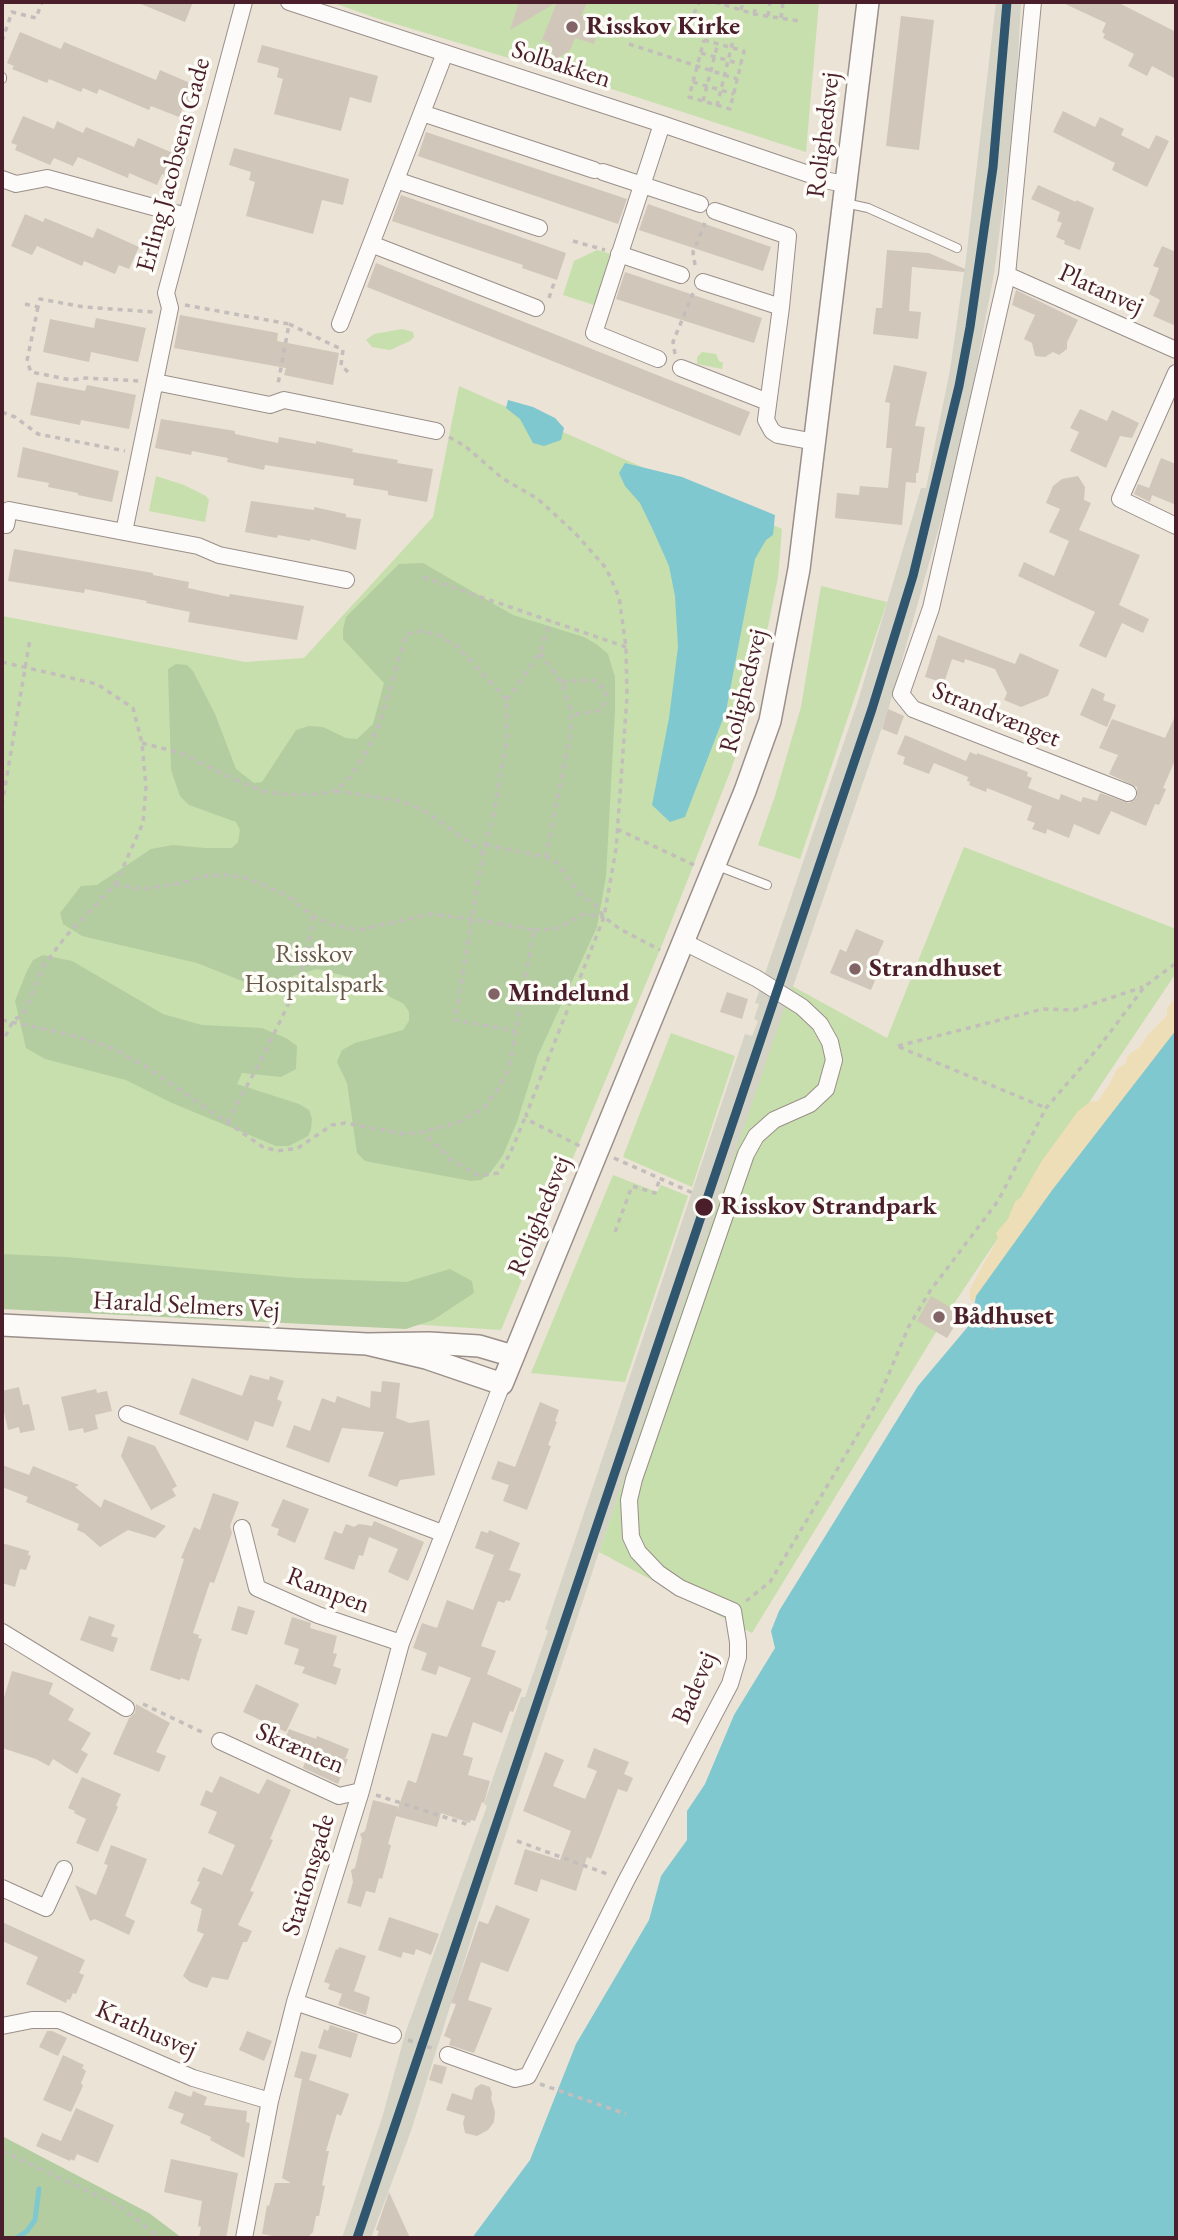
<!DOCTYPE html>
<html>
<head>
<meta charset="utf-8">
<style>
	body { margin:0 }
	#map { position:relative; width:1178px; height:2240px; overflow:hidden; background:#ebe3d6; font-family:"EB Garamond",serif }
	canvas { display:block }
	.frame { position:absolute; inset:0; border:4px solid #4a1f2b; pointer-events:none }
</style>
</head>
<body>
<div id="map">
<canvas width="1178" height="2240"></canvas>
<div class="frame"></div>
</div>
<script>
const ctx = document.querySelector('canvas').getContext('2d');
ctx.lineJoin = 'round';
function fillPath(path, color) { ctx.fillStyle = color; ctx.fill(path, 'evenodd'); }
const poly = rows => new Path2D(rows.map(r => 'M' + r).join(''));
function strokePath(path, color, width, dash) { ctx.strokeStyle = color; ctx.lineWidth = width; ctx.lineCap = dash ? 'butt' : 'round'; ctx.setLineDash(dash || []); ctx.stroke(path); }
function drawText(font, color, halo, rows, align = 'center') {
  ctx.font = font + ' "EB Garamond",serif'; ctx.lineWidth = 7; ctx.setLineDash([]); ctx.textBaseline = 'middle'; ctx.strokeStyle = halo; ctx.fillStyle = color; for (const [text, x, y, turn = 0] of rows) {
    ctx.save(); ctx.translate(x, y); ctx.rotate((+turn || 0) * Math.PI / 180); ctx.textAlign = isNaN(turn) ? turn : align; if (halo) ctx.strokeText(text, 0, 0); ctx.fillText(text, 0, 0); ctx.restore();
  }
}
fillPath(poly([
	[996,2,1021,2,1017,75,1009,161,994,274,973,385,946,502,889,707,599,1552,475,1927,411,2131,371,2238,342,2238,382,2118,405,2034,487,1806,484,1804,521,1697,525,1697,548,1631,545,1629,745,1034,752,1036,758,1021,754,1019,759,1004,755,1003,858,701,921,488,926,488,950,370,966,259]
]), '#d4d3c6');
fillPath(poly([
	[331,2,819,2,806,152,618,91,376,18],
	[597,250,611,254,594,305,563,295,574,261],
	[402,329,413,332,414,337,410,341,390,350,372,347,366,340,374,334],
	[702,352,716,354,719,361,723,363,722,369,697,364,697,357],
	[459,386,782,529,778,577,762,656,743,735,730,772,664,940,501,1330,2,1297,2,616,245,662,304,658,433,517],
	[156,476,184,485,206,496,209,500,205,522,149,511],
	[821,586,887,602,800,859,758,845,775,796,801,707],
	[964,847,1176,929,1176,973,949,1311,752,1633,599,1552,792,986,887,1038],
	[671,1033,735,1056,692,1187,623,1157],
	[613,1175,657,1192,661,1185,688,1196,625,1382,531,1373]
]), '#c6dfac');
fillPath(poly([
	[423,563,513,615,584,637,596,644,608,654,615,677,615,711,606,876,597,927,538,1055,517,1122,503,1155,490,1173,481,1180,471,1181,365,1161,357,1153,347,1083,337,1062,342,1050,355,1043,403,1030,409,1021,409,1012,404,1004,353,978,317,969,293,976,281,990,270,992,197,963,82,936,63,924,60,913,81,886,97,885,151,849,173,845,205,848,232,848,238,842,240,830,236,822,189,805,180,796,171,770,168,669,176,664,187,665,193,671,215,714,236,769,254,783,262,782,296,730,309,726,323,727,346,738,357,739,373,724,384,683,343,639,343,629,346,617,399,564],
	[43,955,72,961,163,1014,202,1025,262,1028,286,1038,297,1046,296,1069,281,1077,242,1073,237,1084,299,1104,309,1110,312,1119,311,1129,308,1136,289,1146,276,1146,172,1103,126,1080,45,1059,26,1048,15,1001,26,973,33,960],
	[2,1254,66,1257,296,1278,406,1282,450,1269,472,1281,474,1293,433,1320,406,1329,2,1309],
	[2,2136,149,2213,182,2238,2,2238]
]), '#b3cda1');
fillPath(poly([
	[1176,997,1176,1035,973,1302,970,1299,970,1289,998,1238,996,1233,1008,1219,1015,1202,1021,1197,1041,1162,1078,1111,1090,1102,1098,1101,1110,1083,1117,1069,1126,1063,1127,1056,1140,1047,1148,1035,1167,1015,1167,1008]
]), '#eddeb7');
fillPath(poly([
	[508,400,533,407,555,418,564,428,561,440,544,446,533,443,520,419,506,408],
	[625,463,682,477,775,515,773,535,766,540,755,559,726,711,685,817,670,822,652,805,669,718,678,647,675,596,669,566,653,530,640,503,625,486,619,473],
	[1176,1030,1176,2238,472,2238,530,2160,576,2044,649,1920,661,1876,687,1840,687,1811,705,1784,734,1715,775,1648,771,1631,779,1611,918,1386,971,1323,976,1296,1053,1189]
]), '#7fc8d0');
strokePath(poly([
	[17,2238,27,2231,35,2220,39,2189]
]), '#7fc8d0', 5);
fillPath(poly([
	[136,2,193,2,185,22],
	[519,2,587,2,581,16,601,22,594,44,575,38,570,50,555,60,549,42,542,40,557,2,510,30],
	[1061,2,1117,2,1176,32,1176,79,1152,66,1147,76,1128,66,1134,54,1103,38,1105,34,1102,32,1106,23],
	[901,16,934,20,919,150,886,146],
	[20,32,61,49,64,42,156,80,160,70,204,89,195,111,184,106,179,117,151,106,149,110,99,89,97,94,83,88,81,92,49,79,47,83,12,69,14,66,7,63],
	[262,45,378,76,371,103,350,97,341,131,274,114,283,79,277,77,279,68,257,62],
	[1063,111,1095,127,1100,117,1124,129,1121,135,1149,149,1156,135,1169,141,1147,187,1112,170,1115,163,1053,132],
	[23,116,54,129,57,121,83,133,86,127,134,147,138,138,182,157,173,179,162,174,157,185,129,173,128,178,78,157,73,166,54,158,50,165,15,150,17,145,11,143],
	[426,132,627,199,618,224,418,156],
	[234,148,349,179,343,205,322,200,313,234,246,216,255,182,249,180,251,172,229,165],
	[1038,185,1076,202,1076,200,1094,208,1080,250,1064,244,1065,241,1056,237,1062,223,1057,221,1060,212,1031,199],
	[401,195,566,253,557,280,522,268,523,265,392,221],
	[648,204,771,247,763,271,639,230],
	[25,214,43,222,45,218,93,238,97,228,139,247,129,269,119,265,115,274,84,261,82,266,37,246,32,255,11,246],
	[1162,246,1176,252,1176,326,1153,316,1160,300,1149,294,1159,268,1153,266],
	[887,250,929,253,965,269,964,272,912,267,909,311,921,312,918,339,873,334,876,308,882,308],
	[376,263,750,412,740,436,367,287],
	[625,272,762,318,754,343,616,299],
	[1016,290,1078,320,1067,342,1067,349,1059,355,1053,352,1045,357,1035,356,1032,343,1024,339,1035,315,1012,305],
	[180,315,278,333,277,341,339,353,333,385,284,375,286,368,174,348],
	[96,318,146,328,138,362,91,352,89,362,43,352,50,319,94,328],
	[894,365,927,372,915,426,925,427,918,473,916,473,916,483,906,482,902,525,835,518,837,493,859,495,860,486,888,488,892,448,886,448,890,403,885,402],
	[37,382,85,391,87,385,136,395,129,429,81,420,80,425,30,415],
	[1080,409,1107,421,1112,410,1139,423,1132,438,1120,436,1106,468,1070,451,1079,432,1070,428],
	[161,419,235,431,235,434,278,443,279,437,316,444,316,441,353,449,352,452,398,460,397,463,433,469,427,502,388,495,388,491,353,485,354,479,265,465,264,470,227,462,228,458,192,451,191,455,155,448],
	[23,447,119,471,112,502,78,495,78,493,48,487,49,483,17,477],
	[1161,458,1176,464,1176,505,1152,495,1150,502,1134,494,1138,484,1149,488],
	[1078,476,1085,487,1084,500,1091,503,1079,530,1140,555,1119,605,1149,619,1143,633,1122,623,1106,658,1079,646,1095,612,1018,576,1024,562,1054,576,1069,541,1049,532,1060,509,1046,503,1053,486,1062,479],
	[251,501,314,510,314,507,346,514,346,517,361,519,356,550,311,539,310,541,278,535,277,538,245,532],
	[14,549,153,573,153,575,189,582,188,588,229,597,230,594,304,606,297,640,188,622,190,612,146,603,147,601,85,589,84,593,8,581],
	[938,635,1015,664,1020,653,1059,670,1048,696,1021,707,1004,700,1007,693,995,669,965,659,964,663,952,659,944,683,925,677],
	[1092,688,1105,694,1103,700,1116,705,1107,727,1080,715],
	[888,709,904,716,897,735,882,729],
	[1176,714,1176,758,1163,788,1166,789,1159,805,1155,804,1146,826,1111,811,1099,835,1074,824,1069,838,1047,829,1046,834,1032,829,1035,823,1027,820,1032,806,987,788,986,792,969,785,970,782,967,781,968,777,934,763,929,774,903,764,905,757,897,754,905,735,966,761,970,752,977,755,977,753,1028,772,1027,776,1032,778,1028,788,1059,800,1061,794,1081,802,1083,797,1097,801,1100,793,1129,803,1137,797,1137,787,1109,774,1118,755,1099,748,1112,719,1165,738],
	[856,929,884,941,874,963,881,966,871,990,830,973,840,949,846,952],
	[727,992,748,999,742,1019,720,1012],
	[931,1296,962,1314,947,1338,917,1321],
	[250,1375,269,1380,270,1376,284,1381,277,1399,282,1402,273,1427,255,1421,248,1441,179,1414,192,1378,242,1396],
	[382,1381,400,1383,396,1418,410,1423,429,1420,435,1475,400,1480,397,1487,368,1476,384,1432,342,1428,329,1463,286,1447,294,1425,310,1431,322,1398,335,1403,337,1396,370,1408,371,1391,381,1392],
	[19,1387,23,1405,29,1404,35,1430,20,1433,19,1427,8,1430,2,1403,2,1391],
	[96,1389,97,1393,107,1391,112,1411,95,1415,98,1429,84,1433,83,1428,69,1431,61,1397],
	[540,1402,559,1410,555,1421,557,1422,548,1445,551,1446,527,1510,503,1501,509,1485,491,1479,498,1461,515,1467],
	[128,1436,155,1446,177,1486,172,1489,176,1496,151,1510,121,1456],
	[2,1465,29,1475,33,1466,79,1485,75,1487,101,1508,104,1499,166,1526,155,1538,128,1530,100,1547,84,1533,77,1530,79,1524,26,1502,28,1497,2,1487],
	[213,1493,239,1502,230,1526,232,1533,214,1583,210,1582,193,1633,199,1635,198,1638,202,1639,197,1654,189,1681,181,1678,180,1680,150,1670,184,1559,181,1558,194,1527,200,1530],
	[283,1499,309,1509,295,1543,277,1535,279,1529,271,1526],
	[374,1521,424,1542,408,1581,388,1572,398,1549,369,1537,363,1556,359,1555,354,1570,324,1559,334,1531,342,1534,346,1524,354,1527,359,1524,372,1526],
	[489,1530,520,1543,509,1570,521,1574,510,1601,506,1600,504,1603,498,1601,481,1646,496,1651,487,1674,522,1689,513,1712,510,1711,502,1733,473,1722,463,1755,473,1758,468,1775,490,1781,484,1803,482,1802,475,1821,471,1820,470,1823,441,1813,437,1827,396,1816,388,1844,391,1845,382,1879,379,1878,375,1893,366,1891,361,1907,347,1903,353,1882,351,1870,355,1868,362,1839,360,1834,365,1831,373,1800,399,1807,397,1811,408,1780,416,1783,432,1733,447,1737,471,1678,439,1666,436,1675,421,1670,427,1653,413,1648,422,1623,437,1628,447,1600,473,1610,494,1555,475,1548,481,1531,488,1533],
	[2,1543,29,1551,28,1555,31,1556,26,1570,20,1569,15,1587,2,1583],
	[238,1606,255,1611,247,1635,231,1630],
	[89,1616,115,1625,111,1636,118,1638,113,1652,80,1640],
	[292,1617,311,1623,310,1628,337,1636,333,1653,337,1654,333,1666,341,1669,336,1685,302,1673,305,1667,294,1664,299,1649,284,1644],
	[12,1671,53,1683,49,1694,74,1709,68,1720,91,1733,81,1750,88,1754,77,1774,53,1759,49,1766,36,1759,2,1748,2,1704],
	[256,1684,299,1704,286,1732,243,1712],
	[136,1704,170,1723,156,1752,166,1756,159,1772,113,1754,129,1718,135,1713],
	[289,1729,316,1739,317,1736,349,1749,345,1759,348,1759,338,1784,303,1768,305,1762,280,1750],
	[594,1748,629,1762,624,1774,633,1778,627,1792,618,1789,591,1859,587,1857,576,1891,541,1879,537,1892,514,1884,525,1849,560,1860,571,1831,523,1811,545,1752,564,1760,553,1786,585,1799,597,1771,587,1767],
	[220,1776,259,1794,267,1779,291,1790,270,1839,273,1840,250,1891,254,1892,238,1925,252,1931,247,1942,243,1942,228,1980,212,1977,207,1988,190,1982,183,1976,204,1934,197,1931,202,1909,190,1903,200,1882,197,1881,203,1867,222,1875,235,1845,208,1833,217,1812,200,1805,206,1790,212,1793],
	[82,1777,121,1794,116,1805,118,1807,98,1852,76,1843,86,1819,74,1813,75,1811,68,1808],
	[111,1845,147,1859,125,1916,135,1921,129,1935,95,1919,90,1921,75,1885,96,1895,108,1865,104,1864],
	[496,1905,530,1919,508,1972,481,1962,468,2000,492,2008,474,2053,449,2045,451,2039,444,2036,456,2004,451,2003,479,1921,488,1924],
	[389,1917,439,1934,431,1955,416,1949,414,1955,403,1952,401,1958,378,1950],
	[2,1922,85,1960,79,1973,84,1975,76,1994,73,1993,70,2000,67,1999,66,2003,26,1984,38,1957,2,1941],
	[339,1947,366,1956,354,1991,370,1997,366,2015,338,2005,342,1994,328,1989,330,1984,324,1982,336,1949,338,1950],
	[330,2025,358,2034,351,2058,318,2048,324,2029,328,2031],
	[47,2031,52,2031,67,2038,58,2056,39,2047],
	[247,2031,272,2041,264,2061,239,2050],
	[301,2051,317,2055,309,2080,349,2094,341,2116,337,2114,326,2151,329,2151,322,2185,325,2186,319,2216,316,2216,313,2232,307,2238,283,2238,262,2234,267,2205,269,2206,275,2183,291,2183,282,2178,302,2079,294,2077],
	[63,2055,84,2065,82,2068,86,2071,81,2083,83,2086,71,2112,43,2100],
	[434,2064,447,2067,442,2084,429,2080],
	[481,2084,490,2087,492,2094,491,2098,495,2112,494,2122,488,2130,477,2136,465,2133,463,2123,465,2116,446,2110,452,2093,472,2100,475,2088],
	[175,2091,191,2097,193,2091,207,2097,204,2105,247,2111,246,2122,250,2123,244,2158,210,2140,211,2137,180,2123,184,2114,168,2108],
	[76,2108,114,2125,98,2163,77,2154,74,2161,71,2159,70,2161,36,2146,42,2133,61,2141],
	[171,2159,238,2173,226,2238,199,2238,201,2227,198,2226,202,2201,164,2192],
	[389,2192,410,2238,376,2238,379,2231,376,2230]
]), '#d0c6b9');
const service = poly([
	[2,79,2,77],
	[845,203,868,208,957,248],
	[715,865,767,885]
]);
const minor = poly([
	[289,2,662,124,829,181,846,184],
	[1033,2,1007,275,931,608,901,694,913,709,1128,793],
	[422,113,594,170],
	[603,172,700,204],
	[2,179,16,184,47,178,186,216],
	[396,180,539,228],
	[715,211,788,236,781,307],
	[371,244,536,308],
	[619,254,681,275],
	[1007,275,1176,350],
	[703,282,781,307,766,420,772,431,778,435,815,442],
	[340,324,445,53],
	[658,359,594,333,662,124],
	[681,368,768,402],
	[1176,373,1120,499,1176,526],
	[155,382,270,405,284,400,436,431],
	[6,525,9,510,124,532,170,308,166,293,244,2],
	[124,532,198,546,219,555,346,580],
	[127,1414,442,1533],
	[242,1528,257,1588,318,1615,401,1643],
	[2,1632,126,1708],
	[220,1741,339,1796,361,1791],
	[2,1888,46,1908,64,1869],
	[295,2002,393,2035],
	[2,2026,32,2020,59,2020,193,2078,270,2101],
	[448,2055,515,2079,528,2076,626,1881,730,1684,738,1657,738,1642,733,1611,680,1588,658,1573,638,1552,631,1537,629,1500,634,1479,746,1154,756,1136,774,1120,810,1104,826,1089,834,1060,830,1042,820,1024,802,1007,756,978,684,942],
	[244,2238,270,2101,295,2002,361,1791,401,1643,502,1384]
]);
const tertiary = poly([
	[2,1325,367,1344,429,1343,479,1346,513,1356],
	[367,1344,426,1358,502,1384,745,791,770,721,799,569,868,2]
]);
strokePath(service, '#9a8f8a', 10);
strokePath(minor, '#9a8f8a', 18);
strokePath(tertiary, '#9a8f8a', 24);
strokePath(poly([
	[432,2,438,2],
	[715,2,754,14,799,21],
	[741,10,743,2],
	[694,14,699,2],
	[754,14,757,2],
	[768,16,770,2],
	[781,18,783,2],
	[704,40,744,51,730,109,689,97,704,40],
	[2,41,12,12,36,18,42,2],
	[629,44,737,79],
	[701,53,741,64],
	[693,82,734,94],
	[703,101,718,43],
	[717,106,736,28],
	[573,241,605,250],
	[695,265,693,252,705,223],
	[549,298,554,283],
	[25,304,38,307,40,299,84,307,154,312],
	[185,305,289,324,278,384],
	[38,307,27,361,31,372,71,380,86,378,140,381],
	[289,324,343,350,341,365,351,375],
	[675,354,673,342,693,293],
	[2,412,15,417,38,434,125,451],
	[449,437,465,446,502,478,538,499,576,534,606,568,619,597,626,647,627,697,616,849,604,917,526,1115,530,1121,580,1146],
	[423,577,626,647],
	[540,653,562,683,570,707,571,715,571,729,546,857],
	[2,662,97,684,133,708,142,743,146,787,143,823,115,885,66,936,44,965,24,1013,13,1021,2,1043],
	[562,683,567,681,594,680,607,691,604,705,598,711,571,715],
	[507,700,540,653,550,621],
	[142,743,181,753,238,781,266,792,291,795,316,794,336,791,350,777,364,756,379,725,406,635,417,631,437,634,458,647,507,700,507,739,493,819,483,852,455,1020,516,1031],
	[336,791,402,801,426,812,483,852],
	[2,805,30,639],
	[617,829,694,865],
	[486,845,546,857,556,862,582,897,594,903,604,917,620,929,660,950],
	[115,885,144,889,181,883,205,876,226,875,247,878,288,896,313,916,333,925,359,930,431,914,472,919,534,930,509,1069,498,1089,484,1108,457,1123,423,1132],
	[534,930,555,929,584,914,604,917],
	[2,1020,71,1035,112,1048,145,1066,263,1147,277,1151,298,1148,332,1125,345,1123,405,1134,423,1132,451,1160,480,1176,498,1173,510,1154,526,1115],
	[898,1046,1043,1009,1074,1010,1143,987],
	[899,1047,1046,1108],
	[227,1122,260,1062,294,993,307,956,313,916],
	[614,1158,695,1194],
	[615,1232,632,1186,655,1193,660,1178],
	[964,1311,995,1329],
	[746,1601,770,1582,876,1404,909,1326,930,1291,998,1201,1046,1108,1099,1047,1145,986,1176,963],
	[143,1704,206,1734],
	[376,1795,469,1825],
	[517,1841,610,1875],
	[408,2040,434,2049],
	[540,2084,626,2114],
	[2,2151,119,2206,160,2238]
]), '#c3bdbc', 3.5, [5, 5]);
strokePath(service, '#fcfbf9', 8);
strokePath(minor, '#fcfbf9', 16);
strokePath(tertiary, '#fcfbf9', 21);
strokePath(poly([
	[357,2238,872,709,913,576,959,386,970,327,993,167,1007,2]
]), '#30556e', 9);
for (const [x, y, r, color] of [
	[572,27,7,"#826467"],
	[855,969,7,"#826467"],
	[494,994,7,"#826467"],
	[704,1207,10,"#4a1f2b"],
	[939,1317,7,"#826467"]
]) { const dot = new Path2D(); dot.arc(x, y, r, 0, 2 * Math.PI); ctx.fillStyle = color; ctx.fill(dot); strokePath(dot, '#fdfcf7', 2.5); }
drawText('bold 26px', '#4a1f2b', '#fdfcf7', [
	["Risskov Kirke",586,27],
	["Strandhuset",869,969],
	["Mindelund",508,994],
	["Bådhuset",953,1317]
], 'left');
drawText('26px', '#4a1f2b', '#fdfcf7', [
	["Solbakken",561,65,18],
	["Rolighedsvej",824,135,-83],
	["Erling Jacobsens Gade",174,165,-75],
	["Platanvej",1101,290,24],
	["Rolighedsvej",744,691,-76],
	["Strandvænget",996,715,22],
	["Rolighedsvej",540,1216,-68],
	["Harald Selmers Vej",186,1306,3],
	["Rampen",328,1591,21],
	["Badevej",695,1688,-67],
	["Skrænten",300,1749,23],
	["Stationsgade",309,1875,-73],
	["Krathusvej",146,2030,24]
]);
drawText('26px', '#665748', '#fdfcf7', [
	["Risskov",314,955],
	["Hospitalspark",314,985]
]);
drawText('bold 26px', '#4a1f2b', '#fdfcf7', [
	["Risskov Strandpark",721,1207]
], 'left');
</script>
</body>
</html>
